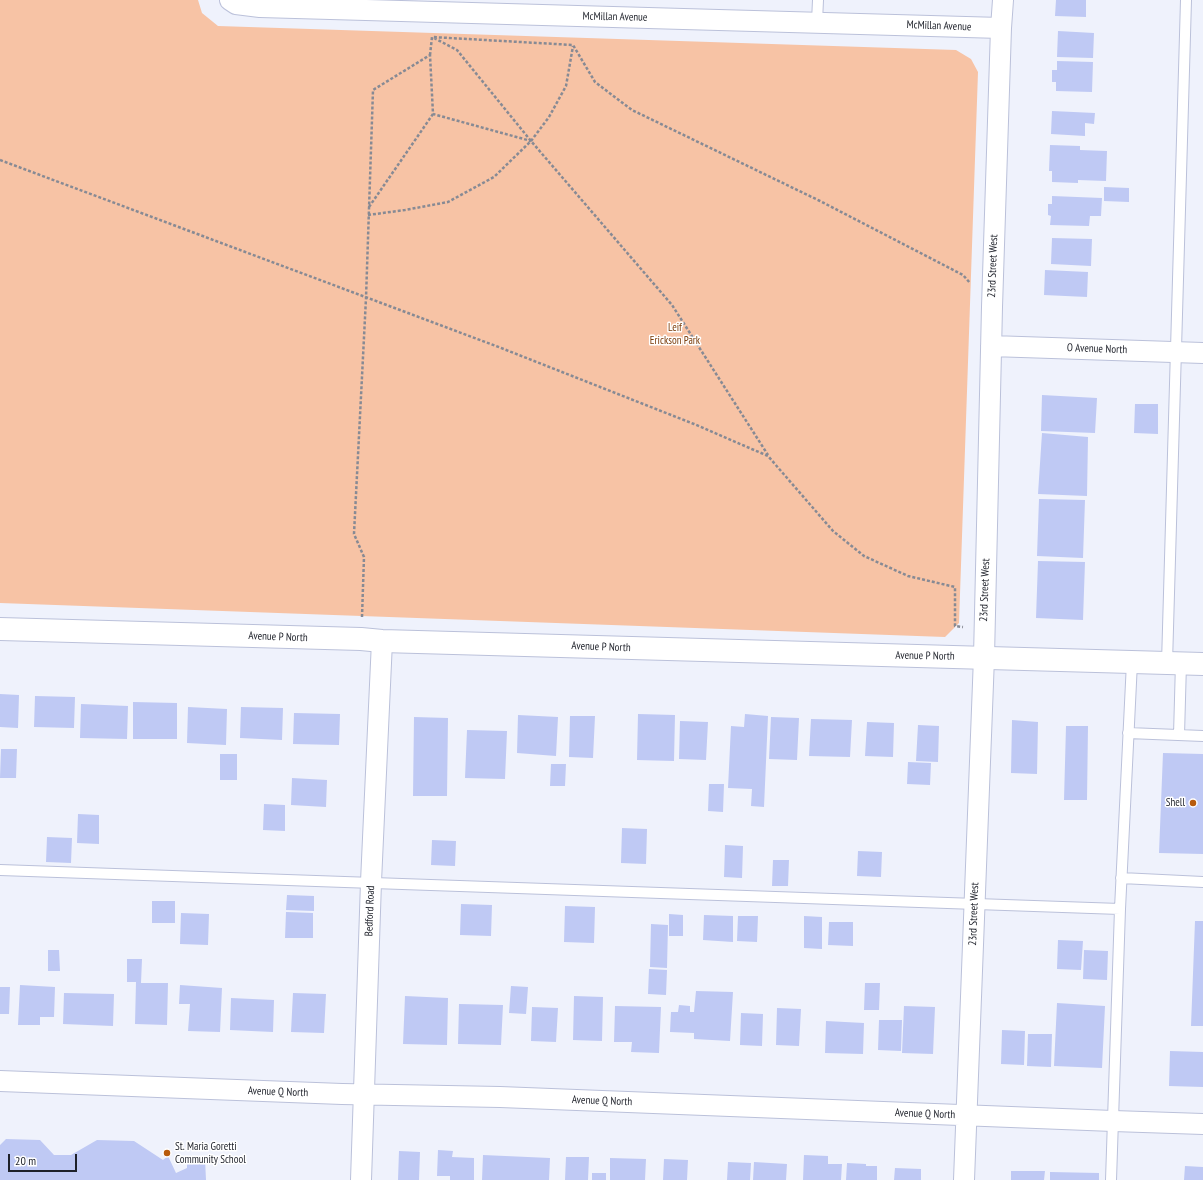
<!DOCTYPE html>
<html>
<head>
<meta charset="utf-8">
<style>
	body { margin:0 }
	#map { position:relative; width:1203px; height:1180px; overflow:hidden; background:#eff2fc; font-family:"PT Sans Narrow",sans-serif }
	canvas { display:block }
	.scale { position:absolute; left:8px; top:1154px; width:69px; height:18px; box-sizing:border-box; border:2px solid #1e212a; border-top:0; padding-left:5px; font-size:12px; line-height:14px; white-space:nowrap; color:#1e212a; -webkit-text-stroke:3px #fff; paint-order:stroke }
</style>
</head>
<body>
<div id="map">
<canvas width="1203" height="1180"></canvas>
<div class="scale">20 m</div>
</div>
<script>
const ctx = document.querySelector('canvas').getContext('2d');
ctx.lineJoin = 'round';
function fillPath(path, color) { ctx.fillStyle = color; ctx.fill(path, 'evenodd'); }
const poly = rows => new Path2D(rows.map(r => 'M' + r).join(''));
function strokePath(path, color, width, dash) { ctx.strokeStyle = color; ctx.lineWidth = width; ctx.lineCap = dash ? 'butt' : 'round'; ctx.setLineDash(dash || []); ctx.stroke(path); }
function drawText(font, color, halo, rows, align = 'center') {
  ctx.font = font + ' "PT Sans Narrow",sans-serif'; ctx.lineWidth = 3; ctx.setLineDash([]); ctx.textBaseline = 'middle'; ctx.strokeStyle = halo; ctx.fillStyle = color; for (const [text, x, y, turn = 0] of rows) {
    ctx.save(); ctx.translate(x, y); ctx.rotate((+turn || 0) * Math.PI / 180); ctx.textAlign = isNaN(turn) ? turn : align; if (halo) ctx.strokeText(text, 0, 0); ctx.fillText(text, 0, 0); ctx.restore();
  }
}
fillPath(poly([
	[0,0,198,0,202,13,218,26,956,50,971,59,978,72,959,623,945,637,0,603]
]), '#f7c3a5');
fillPath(poly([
	[1056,0,1086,0,1086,17,1055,16],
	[1058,31,1094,33,1093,58,1057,57],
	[1057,61,1093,62,1092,92,1056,91,1056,82,1052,82,1052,70,1057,70],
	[1052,111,1095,113,1094,124,1085,123,1085,136,1051,134],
	[1050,145,1080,146,1080,150,1107,151,1106,181,1078,180,1078,183,1052,182,1052,171,1049,171],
	[1104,187,1129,188,1129,202,1104,201],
	[1052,196,1102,198,1101,216,1090,216,1089,226,1050,225,1051,216,1048,215,1048,204,1052,204],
	[1052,238,1092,239,1091,266,1051,264],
	[1045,270,1088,272,1087,297,1044,295],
	[1042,395,1097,398,1095,433,1041,431],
	[1135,404,1158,404,1158,434,1134,433],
	[1042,433,1088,437,1087,496,1038,494],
	[1039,499,1085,500,1083,558,1037,556],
	[1038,561,1085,562,1083,620,1036,618],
	[0,694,19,695,18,728,0,727],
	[35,696,75,697,74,728,34,727],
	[133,702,177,703,177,739,133,739],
	[81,704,128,706,127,739,80,738],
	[188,707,227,709,226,745,187,743],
	[241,707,283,708,282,740,240,738],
	[294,713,340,714,339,745,293,744],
	[638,714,675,715,674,761,637,760],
	[745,714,768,716,764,807,751,806,752,789,728,788,731,726,744,727],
	[518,715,558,717,556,756,517,753],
	[570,716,595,716,593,758,569,757],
	[414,717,448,718,447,796,413,796],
	[771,717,799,718,797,760,769,759],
	[811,719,852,720,850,757,809,756],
	[1012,720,1038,722,1037,774,1011,773],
	[680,721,708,722,706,760,679,759],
	[867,722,894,723,893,757,865,756],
	[918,725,939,726,938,762,916,761],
	[1066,726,1088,726,1087,800,1064,800],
	[467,730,507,731,505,779,465,778],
	[1,749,17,749,16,778,0,778],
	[1163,753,1203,754,1203,854,1159,853],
	[220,754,237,754,237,780,220,780],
	[908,762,931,763,930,785,907,784],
	[551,764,566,764,565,786,550,786],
	[292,778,327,780,326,807,291,805],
	[709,784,724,784,723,812,708,811],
	[264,804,285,805,285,831,263,830],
	[78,814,99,815,99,844,77,843],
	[622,828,647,829,646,864,621,863],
	[47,837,72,838,71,863,46,862],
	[432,840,456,841,455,866,431,865],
	[725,845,743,846,742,878,724,877],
	[858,851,882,852,881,877,857,876],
	[773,860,789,860,788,886,772,886],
	[287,895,314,896,314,911,286,910],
	[152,901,175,901,175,923,152,923],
	[461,904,492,905,491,936,460,935],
	[565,906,595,907,594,943,564,942],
	[286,912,313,913,313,938,285,938],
	[181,913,209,914,208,945,180,944],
	[669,914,683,915,683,936,669,936],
	[704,915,733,916,733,942,703,940],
	[738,916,758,916,757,942,737,941],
	[804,916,822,917,822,949,804,948],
	[1195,921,1203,921,1203,1026,1191,1026],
	[829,922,853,922,853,946,828,945],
	[651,924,668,925,667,968,650,967],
	[1058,940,1083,941,1081,970,1057,969],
	[48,950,59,950,60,971,48,971],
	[1084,950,1108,951,1107,980,1083,979],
	[127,959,142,959,141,983,168,983,167,1025,135,1024,136,982,127,982],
	[649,969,667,970,666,995,648,994],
	[865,983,880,983,879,1010,864,1010],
	[20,985,55,987,54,1017,40,1017,40,1025,18,1025],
	[180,985,222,988,220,1032,188,1031,190,1004,179,1004],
	[511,986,528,987,526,1014,509,1013],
	[0,987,10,987,9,1014,0,1014],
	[696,991,733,992,730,1041,694,1039,694,1033,670,1032,671,1012,678,1012,679,1005,690,1006,690,1012,694,1012],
	[64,993,114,994,113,1026,63,1024],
	[293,993,326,994,324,1033,291,1032],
	[405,996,448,998,447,1045,403,1044],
	[574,996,603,997,602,1041,573,1040],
	[231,998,274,1000,273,1032,230,1030],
	[1057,1003,1105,1006,1102,1068,1054,1066],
	[459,1004,503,1005,501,1045,458,1044],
	[615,1006,661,1007,659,1053,631,1052,632,1042,614,1042],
	[904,1006,935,1007,933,1054,902,1053],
	[532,1007,558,1008,556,1042,531,1041],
	[777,1008,801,1009,799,1046,776,1045],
	[741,1013,763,1014,762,1046,740,1045],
	[879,1020,902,1020,901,1051,878,1050],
	[826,1021,864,1023,863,1054,825,1053],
	[1002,1030,1025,1031,1024,1065,1001,1064],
	[1028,1034,1052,1034,1051,1067,1027,1066],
	[1170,1051,1203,1052,1203,1087,1169,1086],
	[6,1139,40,1140,54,1155,71,1155,97,1140,134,1141,163,1160,168,1156,176,1173,187,1168,187,1160,205,1159,206,1180,0,1180,0,1145],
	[438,1150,453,1151,452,1157,474,1158,474,1180,450,1180,450,1176,437,1176],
	[399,1151,420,1152,419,1180,398,1180],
	[483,1155,550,1158,549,1180,482,1180],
	[804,1155,828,1156,828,1164,842,1164,841,1180,803,1180],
	[566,1157,589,1157,588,1180,565,1180],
	[610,1158,646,1159,645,1180,610,1180],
	[664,1159,688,1160,687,1180,663,1180],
	[728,1162,751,1163,750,1180,727,1180],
	[754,1162,787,1164,786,1180,753,1180],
	[847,1163,866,1164,866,1166,877,1166,877,1180,846,1180],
	[1185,1166,1203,1167,1203,1180,1184,1180],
	[895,1168,921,1169,921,1180,894,1180],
	[1011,1171,1045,1171,1044,1180,1011,1180],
	[1050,1172,1099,1173,1099,1180,1050,1180],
	[592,1173,606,1173,606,1180,592,1180]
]), '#bfc9f4');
const lane = poly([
	[817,22,818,0],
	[1167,663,1186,0],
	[1128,733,1203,736],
	[1179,735,1181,663],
	[0,870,1120,909],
	[1121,878,1203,882],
	[1111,1180,1120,909,1132,662]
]);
const street = poly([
	[230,0,236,4,260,7,1001,28],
	[991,346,1203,353],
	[0,1081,342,1094,500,1097,1113,1121,1203,1124],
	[361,1180,371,882,382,641],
	[964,1180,984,657,992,307,1001,28,1003,0]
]);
const secondary = poly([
	[0,629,361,639,382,641,1203,664]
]);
strokePath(lane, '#bbc1da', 12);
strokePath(street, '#bbc1da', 22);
strokePath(secondary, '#bbc1da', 24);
strokePath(poly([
	[434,38,457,50,531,141,672,305,768,455],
	[430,55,432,37,573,45,595,82,632,110,820,201,963,275,970,283],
	[0,160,496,346,694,424,768,456,833,531,864,556,908,576,955,587,955,626,963,627],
	[369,207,433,114],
	[368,215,405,210,448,202,494,177,531,141,549,117,566,86,573,46],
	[362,617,364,557,354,534,366,298,373,90,430,55,433,114,531,141]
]), '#878a94', 2.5, [3, 2]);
strokePath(lane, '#fff', 10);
strokePath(street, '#fff', 20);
strokePath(secondary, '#fff', 22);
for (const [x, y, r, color] of [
	[1193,803,4,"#b85b0c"],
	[167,1153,4,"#b85b0c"]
]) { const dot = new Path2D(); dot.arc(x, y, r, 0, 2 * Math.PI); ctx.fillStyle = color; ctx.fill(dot); strokePath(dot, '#fff', 1.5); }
drawText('11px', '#1e212a', '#fff', [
	["McMillan Avenue",615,17,1],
	["McMillan Avenue",939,26,2],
	["23rd Street West",993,266,-88],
	["O Avenue North",1097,349,2],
	["23rd Street West",985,590,-88],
	["Avenue P North",278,637,2],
	["Avenue P North",601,647,2],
	["Avenue P North",925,656,1],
	["Bedford Road",370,911,-88],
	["23rd Street West",974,914,-88],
	["Avenue Q North",278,1092,2],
	["Avenue Q North",602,1101,2],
	["Avenue Q North",925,1114,2]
]);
drawText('11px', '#793a07', '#fff', [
	["Leif",675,328],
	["Erickson Park",675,341]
]);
drawText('11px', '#1e212a', '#fff', [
	["Shell",1185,803],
	["St. Maria Goretti",175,1147,"left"],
	["Community School",175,1160,"left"]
], 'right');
</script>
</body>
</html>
